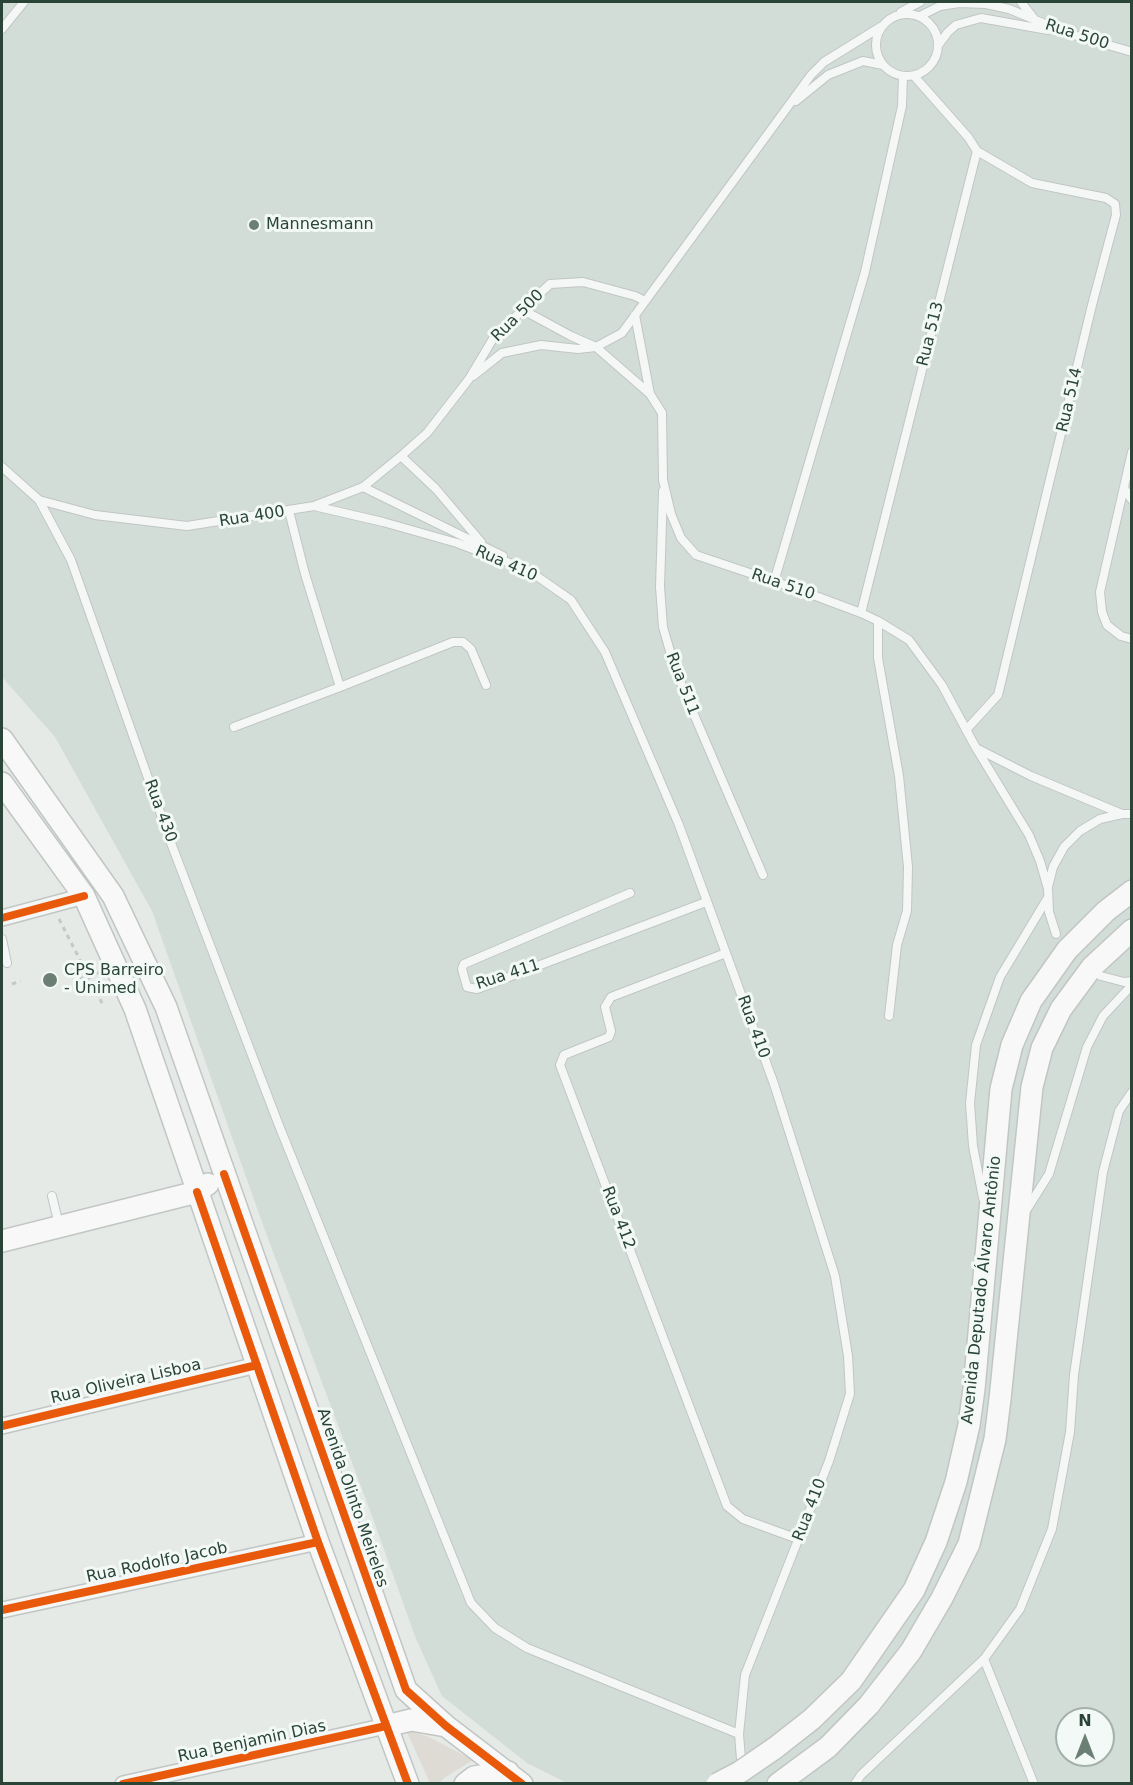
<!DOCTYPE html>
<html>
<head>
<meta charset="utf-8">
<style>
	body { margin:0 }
	#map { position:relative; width:1133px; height:1785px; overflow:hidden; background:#e5eae7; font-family:"DejaVu Sans",sans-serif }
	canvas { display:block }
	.frame { position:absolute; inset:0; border:3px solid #2a4538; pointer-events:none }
	.north { position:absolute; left:1055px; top:1707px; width:60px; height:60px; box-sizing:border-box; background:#f3f9f6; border:2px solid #a3b1aa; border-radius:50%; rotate:0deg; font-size:16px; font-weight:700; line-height:24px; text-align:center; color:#2a4538 }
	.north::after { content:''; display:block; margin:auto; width:21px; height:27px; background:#6b7f75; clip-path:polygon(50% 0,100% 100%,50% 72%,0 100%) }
</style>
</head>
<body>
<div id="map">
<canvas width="1133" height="1785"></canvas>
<div class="frame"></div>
<div class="north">N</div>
</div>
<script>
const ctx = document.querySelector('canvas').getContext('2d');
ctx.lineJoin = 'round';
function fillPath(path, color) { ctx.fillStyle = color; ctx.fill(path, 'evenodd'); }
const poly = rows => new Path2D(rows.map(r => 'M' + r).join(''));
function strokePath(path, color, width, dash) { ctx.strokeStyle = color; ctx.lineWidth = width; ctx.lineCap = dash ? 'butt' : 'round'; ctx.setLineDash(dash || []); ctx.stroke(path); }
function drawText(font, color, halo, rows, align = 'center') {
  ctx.font = font + ' "DejaVu Sans",sans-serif'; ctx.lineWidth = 6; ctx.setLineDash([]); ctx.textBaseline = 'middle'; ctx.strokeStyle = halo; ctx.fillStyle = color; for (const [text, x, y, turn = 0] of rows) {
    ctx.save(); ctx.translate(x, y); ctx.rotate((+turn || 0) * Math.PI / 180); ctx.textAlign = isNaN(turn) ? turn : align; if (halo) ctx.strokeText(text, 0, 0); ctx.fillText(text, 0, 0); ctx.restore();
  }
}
fillPath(poly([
	[2,2,1131,2,1131,1783,567,1783,527,1763,442,1696,416,1639,372,1516,263,1225,152,911,55,737,2,677],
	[1067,1719,1103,1719,1103,1755,1067,1755]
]), '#d3ddd7');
fillPath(poly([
	[406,1730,429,1737,473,1760,444,1778,439,1783,430,1783]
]), '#dddbd4');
const lane = poly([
	[1021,2,1035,20],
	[901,12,920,2],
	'876 45a31 31 0 1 1 62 0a31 31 0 1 1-62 0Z',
	[920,16,940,6,959,3,986,4,1009,9,1067,33,1132,52],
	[2,29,24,2],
	[939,44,948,32,956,25,981,18,1048,30],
	[796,101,828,75,863,61,883,65],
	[523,310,571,336,596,347,650,394,662,413,663,480,671,514,681,538,696,555,797,589,861,613,878,621,909,640,942,685,976,748,1029,835,1040,861,1048,889,1049,912,1056,934],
	[635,315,650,394],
	[473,376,502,353,541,345,578,349,596,347,622,333,811,75,824,62,882,26],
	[1132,452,1100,592,1102,612,1107,625,1121,636,1132,639],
	[401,456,436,489,481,542],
	[2,467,39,500,95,515,187,526,314,506,363,487,401,456,427,433,469,379,494,337,550,284,583,282,635,296,645,301],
	[363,487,503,556],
	[1124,488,1132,500],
	[663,491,660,587,663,627,674,665,686,696,763,875],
	[39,500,71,560,171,843,278,1123,471,1603,495,1628,527,1648,739,1734],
	[314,506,383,522,457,543,528,570,571,600,605,652,679,825,774,1084,835,1276,848,1356,850,1394,829,1461,745,1675,739,1734,743,1784],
	[289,511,305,574,340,687,453,642,463,642,471,649,486,685],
	[774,582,865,272,902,106,903,76],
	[861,613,977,151,968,137,914,76],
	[878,621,878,658,899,776,908,867,907,911,897,945,889,1016],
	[234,727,340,687],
	[966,730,998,695,1092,305,1116,215,1115,204,1106,198,1032,183,977,151],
	[978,749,1031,776,1122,814],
	[1048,887,1053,867,1064,847,1080,831,1100,819,1122,814,1132,814],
	[630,893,464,964,462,969,467,987,477,989,706,902],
	[2,939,7,963],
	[726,953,611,997,605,1007,611,1031,609,1037,564,1055,560,1065,727,1506,743,1519,798,1539],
	[1101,976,1124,982,1132,981],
	[52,1196,59,1225],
	[983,1198,973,1146,970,1103,976,1045,1000,977,1047,899],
	[1027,1209,1049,1174,1087,1047,1103,1016,1132,985],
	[984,1659,1034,1784],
	[855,1784,861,1775,984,1659,1020,1609,1052,1529,1070,1432,1074,1375,1103,1172,1119,1111,1132,1092]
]);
const street = poly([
	[2,918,84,896],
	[2,1426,257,1365],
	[2,1610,318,1542],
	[123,1784,386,1726]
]);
const secondary = poly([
	[2,739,113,896,166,1007,406,1690,446,1726,522,1784],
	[2,783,84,896,135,1009,318,1542,408,1784],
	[2,1241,197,1192,208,1184],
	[386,1726,411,1720,446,1726],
	[775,1748,812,1719,851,1681,914,1590,936,1542,956,1482,969,1425,974,1389,1001,1089,1012,1045,1031,1001,1067,950,1106,911,1132,891],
	[465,1784,474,1777,508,1772],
	[778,1784,828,1747,869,1705,911,1651,942,1598,969,1544,995,1439,1000,1399,1032,1087,1042,1048,1061,1009,1092,967,1132,930]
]);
strokePath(lane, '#c1c6c4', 10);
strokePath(street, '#c1c6c4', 18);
strokePath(secondary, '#c1c6c4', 24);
strokePath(poly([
	[59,919,103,1005],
	[79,979,100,972],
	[12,984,21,981]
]), '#c3c9c7', 3, [4.5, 4.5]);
strokePath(lane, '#f4f7f5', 8);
strokePath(street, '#f4f7f5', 15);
strokePath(secondary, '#f8f8f8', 21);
const secondaryBridge = poly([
	[717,1784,740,1772,775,1748]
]);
strokePath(secondaryBridge, '#c1c6c4', 24, []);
strokePath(secondaryBridge, '#f8f8f8', 21);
strokePath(poly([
	[2,918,84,896],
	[224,1174,406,1690,446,1726,522,1784],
	[197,1192,318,1542,408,1784],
	[2,1426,257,1365],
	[2,1610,318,1542],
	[123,1784,386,1726]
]), '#e8590c', 8);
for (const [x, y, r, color] of [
	[254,225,6,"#6b7f75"],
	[50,980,8,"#6b7f75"]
]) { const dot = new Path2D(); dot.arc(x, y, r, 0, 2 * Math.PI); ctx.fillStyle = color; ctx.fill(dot); strokePath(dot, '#f3f9f6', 2); }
drawText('16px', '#2a4538', '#f3f9f6', [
	["Rua 500",1077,35,18],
	["Rua 500",518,316,-45],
	["Rua 513",931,334,-76],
	["Rua 514",1070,400,-77],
	["Rua 400",252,517,-9],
	["Rua 410",506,564,24],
	["Rua 510",783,585,19],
	["Rua 511",682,684,69],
	["Rua 430",160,811,70],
	["Rua 411",508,975,-18],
	["Rua 410",753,1027,70],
	["Rua 412",618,1218,69],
	["Avenida Deputado Álvaro Antônio",982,1290,-84],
	["Rua Oliveira Lisboa",126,1382,-13],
	["Avenida Olinto Meireles",352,1498,71],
	["Rua 410",810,1510,-69],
	["Rua Rodolfo Jacob",157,1563,-12],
	["Rua Benjamin Dias",252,1742,-12]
]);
drawText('16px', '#2a4538', '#f3f9f6', [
	["Mannesmann",266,225],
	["CPS Barreiro",64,971],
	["- Unimed",64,989]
], 'left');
</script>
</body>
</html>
